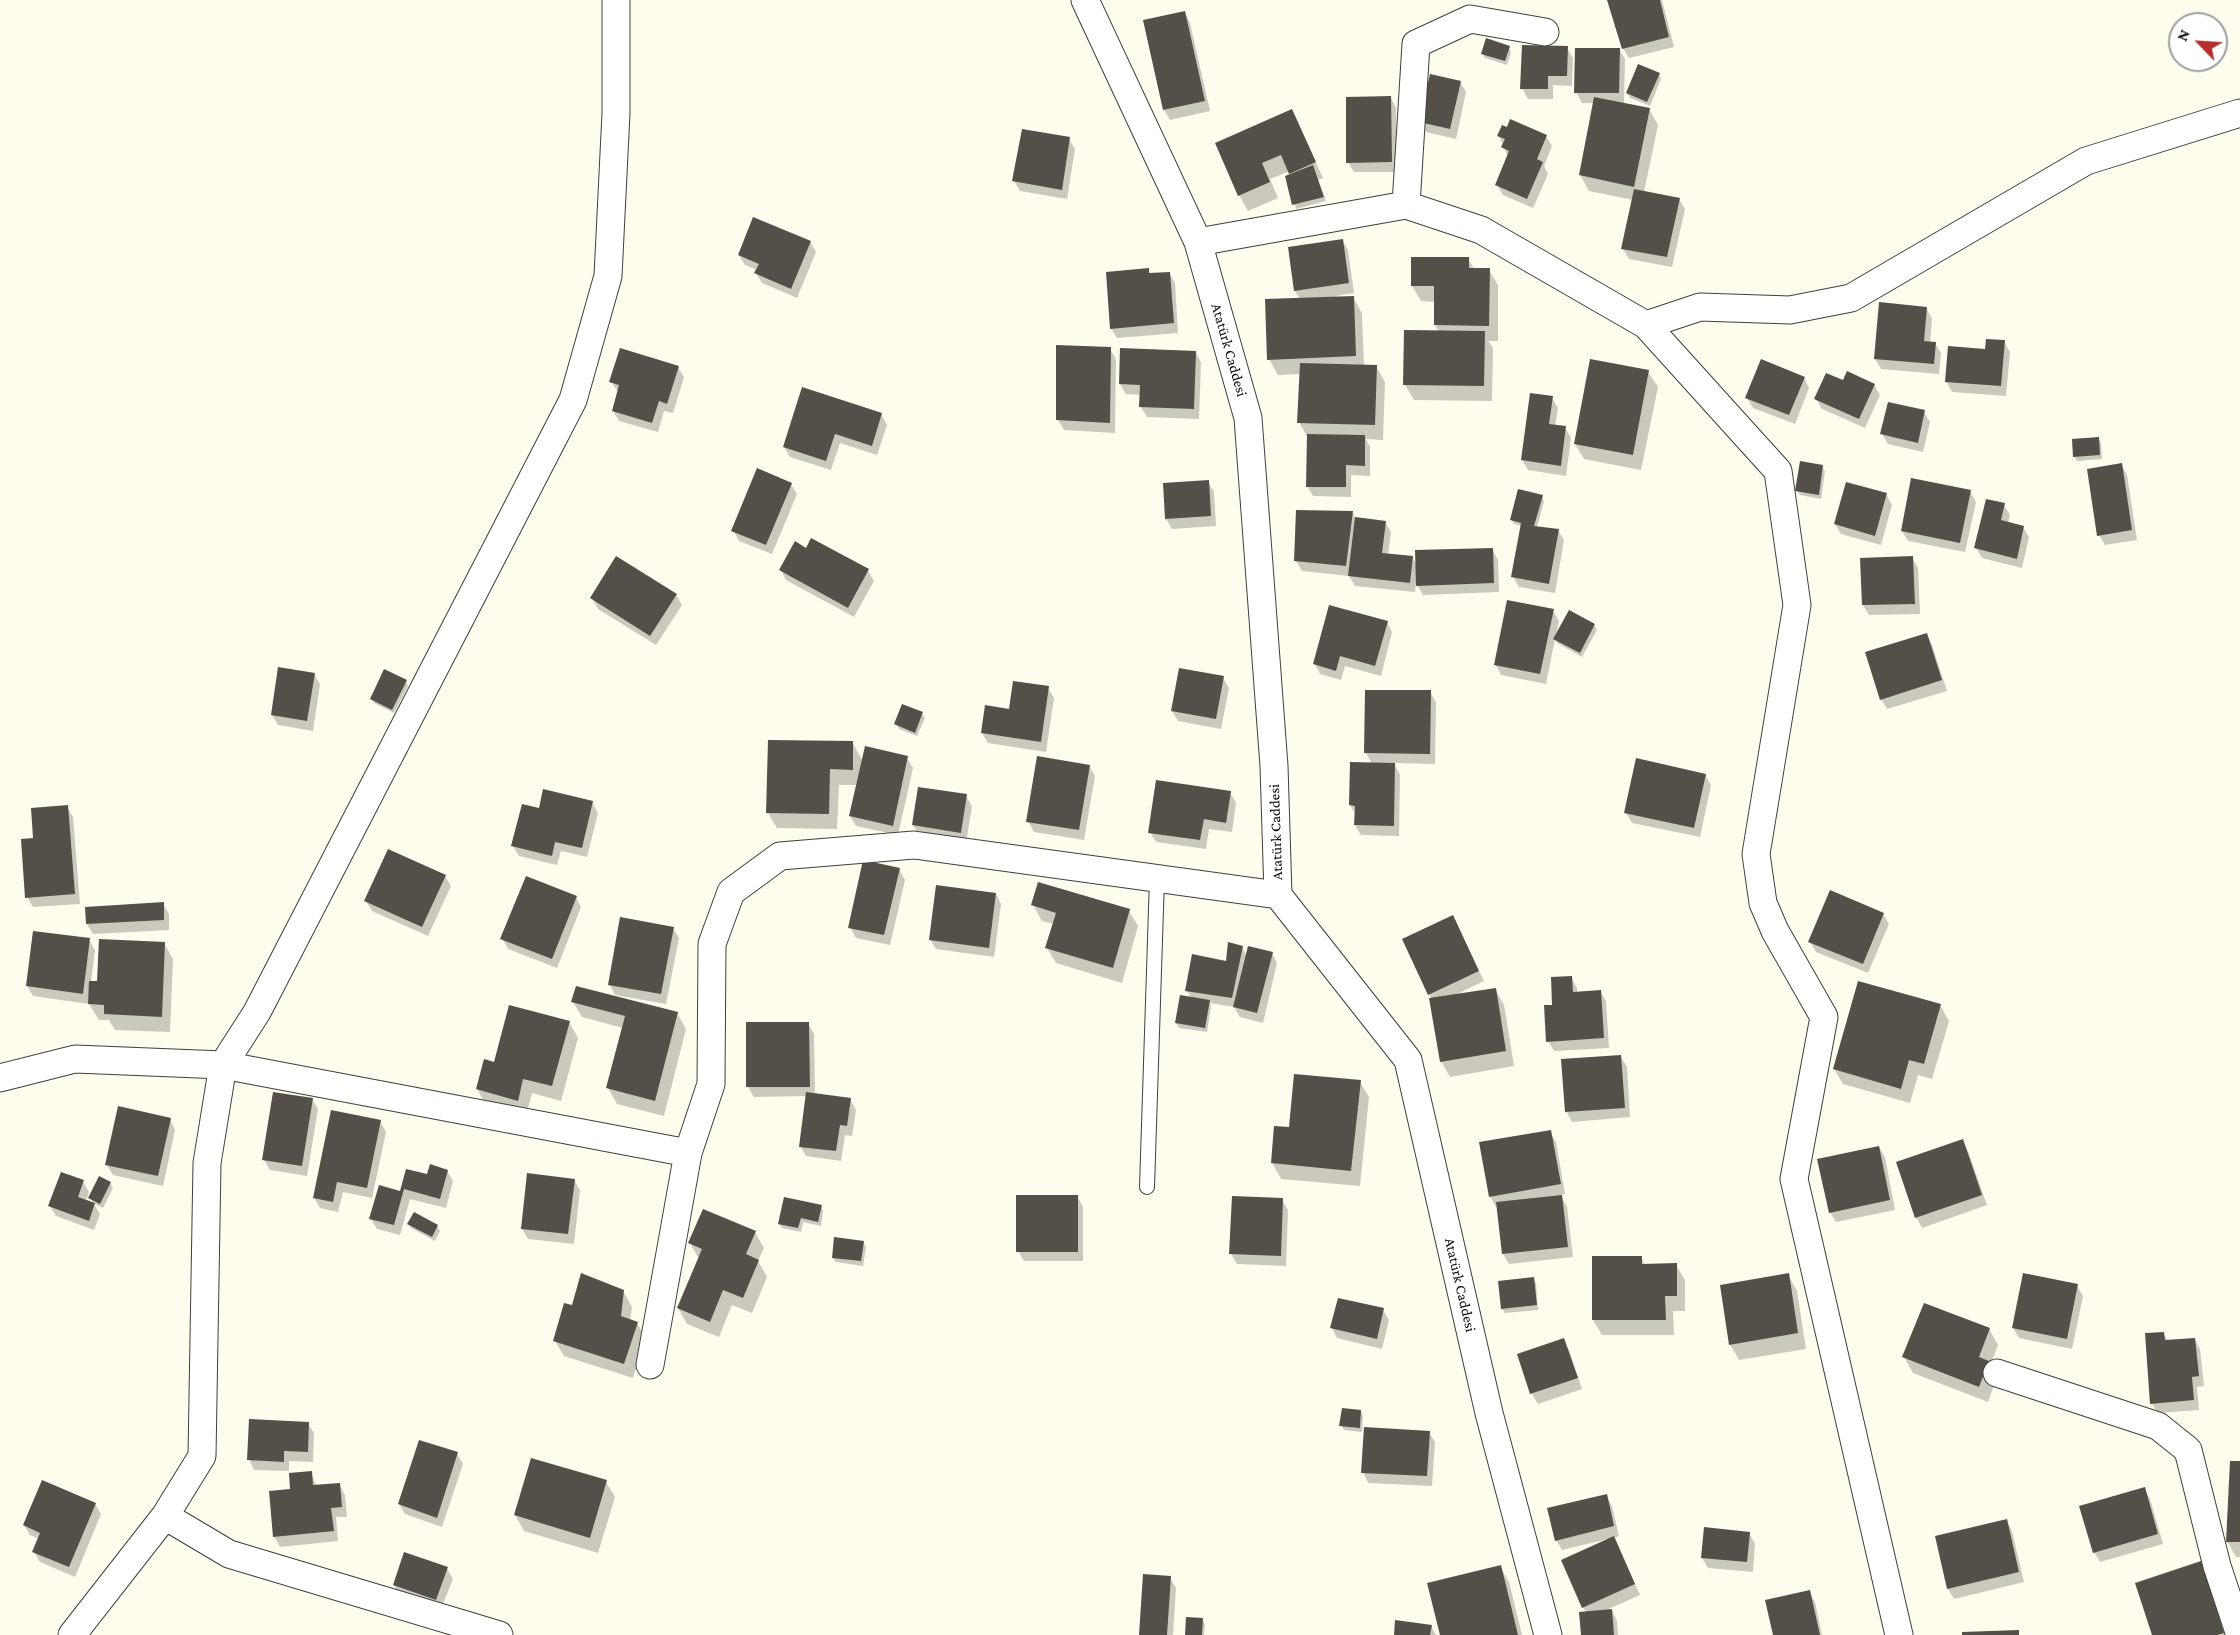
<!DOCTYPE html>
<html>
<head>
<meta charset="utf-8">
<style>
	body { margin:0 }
	#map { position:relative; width:2240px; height:1635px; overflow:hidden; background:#fefced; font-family:"Crimson Pro",serif }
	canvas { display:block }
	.north { position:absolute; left:2168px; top:12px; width:60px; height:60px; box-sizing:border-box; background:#fff; border:2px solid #9e9e9e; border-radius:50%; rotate:295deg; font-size:16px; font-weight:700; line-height:24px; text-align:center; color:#0c0c0c }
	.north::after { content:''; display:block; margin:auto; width:21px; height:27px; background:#b5302c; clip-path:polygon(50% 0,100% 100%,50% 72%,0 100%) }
</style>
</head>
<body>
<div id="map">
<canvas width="2240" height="1635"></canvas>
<div class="north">N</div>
</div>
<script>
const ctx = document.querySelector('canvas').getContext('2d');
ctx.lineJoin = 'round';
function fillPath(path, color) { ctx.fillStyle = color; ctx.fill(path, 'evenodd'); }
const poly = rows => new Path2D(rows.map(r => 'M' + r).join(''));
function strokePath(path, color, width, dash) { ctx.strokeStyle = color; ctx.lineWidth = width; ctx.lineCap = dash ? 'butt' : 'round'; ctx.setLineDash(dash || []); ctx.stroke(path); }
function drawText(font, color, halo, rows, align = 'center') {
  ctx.font = font + ' "Crimson Pro",serif'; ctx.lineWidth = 6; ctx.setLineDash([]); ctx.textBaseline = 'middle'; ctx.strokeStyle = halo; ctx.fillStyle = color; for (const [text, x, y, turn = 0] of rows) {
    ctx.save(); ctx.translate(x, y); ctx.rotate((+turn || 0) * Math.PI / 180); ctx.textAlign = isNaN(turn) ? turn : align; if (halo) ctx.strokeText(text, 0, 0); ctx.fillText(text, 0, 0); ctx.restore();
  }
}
fillPath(poly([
	[1608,0,1662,0,1674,47,1629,58,1623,48],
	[1185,13,1190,23,1210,111,1170,120,1164,110],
	[1509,47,1511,52,1507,65,1485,58,1482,53],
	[1567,48,1573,58,1572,86,1553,85,1553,99,1528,99,1522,88],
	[1619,49,1625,59,1624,104,1649,109,1658,125,1644,192,1679,199,1685,209,1672,267,1629,259,1623,249,1633,200,1589,191,1580,175,1595,103,1582,103,1576,92],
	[1659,74,1661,79,1650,106,1630,98,1627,93],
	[1460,82,1466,92,1456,139,1426,132,1421,122],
	[1391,98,1396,108,1397,172,1354,172,1348,162],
	[1292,111,1323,178,1318,180,1326,201,1296,209,1287,177,1292,175,1290,171,1270,179,1278,198,1248,211,1239,195],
	[1499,136,1546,136,1552,146,1544,166,1548,174,1533,208,1503,195,1497,185,1508,157],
	[1069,139,1075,149,1067,199,1020,191,1014,181],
	[1342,240,1348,250,1354,293,1336,296,1337,298,1353,297,1362,313,1364,366,1376,366,1385,382,1383,440,1366,439,1370,447,1370,476,1351,475,1351,497,1313,496,1307,486,1308,438,1299,422,1301,374,1278,375,1269,359,1300,299,1295,291],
	[810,242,816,252,797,298,762,283,756,273,757,270,745,265,739,255],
	[1468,259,1475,270,1489,270,1498,285,1498,341,1488,341,1493,348,1492,401,1414,400,1405,385,1439,332,1435,325,1435,302,1421,301,1412,286],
	[1148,270,1151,275,1169,273,1175,283,1178,333,1117,338,1111,328],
	[1926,308,1932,318,1930,343,1935,343,1941,353,1939,374,1881,369,1875,359],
	[2004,342,2010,352,2006,396,1952,392,1946,381,1987,350],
	[1110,349,1116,359,1115,433,1064,430,1058,420],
	[1196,352,1201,363,1199,419,1147,417,1141,407,1141,395,1126,394,1120,384],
	[678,367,684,377,673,413,664,411,658,432,619,421,613,411,619,393,611,382],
	[1648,372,1658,387,1641,470,1584,459,1575,444],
	[1804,378,1809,388,1795,424,1753,408,1747,398],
	[1844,382,1874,385,1880,395,1865,428,1822,409,1816,399],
	[1552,398,1558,408,1555,426,1565,428,1571,438,1566,476,1528,470,1522,460],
	[1924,412,1930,422,1923,452,1888,444,1882,434],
	[881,414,887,425,877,455,840,443,831,470,790,457,784,447],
	[2098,438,2101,443,2102,459,2077,461,2074,456],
	[2121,464,2127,475,2137,540,2105,545,2099,535],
	[1822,466,1825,471,1821,499,1800,495,1797,491],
	[1208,482,1214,492,1216,526,1172,529,1166,519,1164,485],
	[791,484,797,494,772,554,739,541,733,530],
	[1970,491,1976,502,1965,552,1908,541,1902,531],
	[1886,494,1892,505,1881,545,1841,534,1835,524],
	[1542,496,1544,501,1537,527,1558,530,1564,540,1555,593,1519,587,1513,577,1522,526,1514,524,1511,519],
	[2004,505,2010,515,2008,523,2023,527,2029,537,2022,568,1982,558,1976,548],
	[1353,513,1356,519,1385,522,1391,532,1388,555,1412,557,1417,566,1492,549,1498,560,1499,592,1423,595,1416,583,1415,592,1355,586,1349,576,1302,571,1296,561],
	[807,550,868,571,874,581,854,617,786,580,781,570],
	[1912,558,1918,568,1920,614,1869,615,1863,605,1862,560],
	[676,595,682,605,656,645,598,609,592,598],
	[1553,611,1559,621,1556,635,1569,612,1594,625,1597,630,1582,657,1557,643,1555,639,1546,684,1501,675,1495,664],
	[1387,622,1392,632,1381,676,1345,666,1341,680,1320,674,1315,664],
	[1926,634,1932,645,1947,691,1887,709,1881,699],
	[314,674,320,684,313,731,278,725,272,715],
	[1223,678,1229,688,1221,729,1178,721,1172,711],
	[406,681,408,686,394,713,374,703,371,698],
	[1048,688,1054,698,1046,752,988,743,982,733,1010,711],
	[1430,692,1436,702,1435,764,1394,763,1400,775,1399,836,1361,835,1355,825,1356,815,1350,805,1372,764,1366,753],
	[922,714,925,718,917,736,899,729,896,724],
	[852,742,863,761,907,758,913,768,898,835,856,826,850,816,857,785,839,785,837,829,777,828,768,813],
	[1089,766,1095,776,1084,840,1034,832,1028,821],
	[1705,775,1711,785,1700,837,1632,823,1626,813],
	[1230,792,1236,803,1232,832,1209,829,1206,849,1156,842,1150,832],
	[966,796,972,806,966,843,919,835,913,825],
	[592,802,598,813,587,857,561,851,557,865,519,856,513,846,540,809],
	[67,807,73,817,80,904,33,907,27,897,35,840],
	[899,869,905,880,890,945,856,938,850,927],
	[445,876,451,886,428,936,372,911,366,901],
	[996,894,1001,904,994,957,936,949,930,939],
	[576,897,581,907,557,968,508,949,502,938],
	[163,904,169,914,169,930,93,934,87,924],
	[1033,905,1129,911,1138,926,1122,983,1056,963,1047,948,1054,924,1042,921],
	[1883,914,1889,924,1868,973,1816,952,1810,942],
	[1453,916,1484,981,1455,995,1495,989,1504,1005,1514,1066,1450,1077,1441,1061,1432,999,1429,994],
	[673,928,679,938,666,1004,615,995,610,985],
	[89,940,95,950,91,982,99,982,164,943,173,959,170,1032,115,1030,109,1020,99,1020,89,1004,33,996,27,986],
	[1242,947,1247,956,1272,953,1277,963,1263,1023,1240,1017,1234,1007,1210,1003,1211,1006,1207,1032,1179,1028,1176,1023,1191,998,1187,990,1227,962],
	[1571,977,1577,988,1577,993,1600,991,1606,1001,1609,1048,1554,1051,1548,1041,1554,1006],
	[573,1002,677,1013,686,1029,664,1116,617,1104,608,1088,623,1028,582,1017],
	[1940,1005,1949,1021,1932,1079,1918,1075,1910,1103,1843,1084,1834,1069],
	[569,1022,578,1038,561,1101,532,1093,526,1116,486,1105,477,1089,495,1064],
	[808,1023,814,1034,815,1095,850,1099,856,1110,852,1136,845,1135,841,1161,806,1156,800,1146,807,1096,754,1097,748,1087],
	[1621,1057,1627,1067,1630,1117,1572,1122,1566,1111],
	[1360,1082,1369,1097,1360,1186,1281,1179,1272,1163,1290,1129],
	[312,1099,318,1109,307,1176,270,1170,264,1160],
	[170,1119,175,1130,163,1186,113,1175,107,1165],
	[380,1121,386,1132,372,1198,343,1192,338,1212,320,1208,314,1198],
	[1550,1132,1556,1142,1565,1194,1561,1195,1567,1207,1573,1257,1509,1264,1503,1254,1498,1206,1496,1207,1490,1196],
	[1962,1141,1968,1151,1987,1205,1922,1228,1916,1217],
	[1879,1147,1885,1157,1895,1210,1836,1222,1830,1212],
	[407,1170,428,1176,447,1171,453,1181,446,1208,410,1199,400,1235,377,1229,371,1219,401,1193],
	[100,1178,110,1183,113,1188,103,1208,93,1203,100,1214,94,1230,56,1216,50,1206,83,1182,89,1192,85,1204,94,1204,90,1198],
	[574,1180,580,1190,574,1244,528,1239,522,1229],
	[1077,1196,1083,1207,1083,1261,1024,1261,1018,1251],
	[1282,1200,1288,1210,1286,1266,1237,1264,1231,1254],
	[821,1206,823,1211,821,1226,803,1222,801,1232,782,1228,779,1224],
	[409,1224,437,1226,440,1231,435,1241,411,1228],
	[755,1232,764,1248,758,1261,767,1277,752,1313,732,1305,719,1337,687,1324,678,1308,699,1259,690,1243],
	[863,1242,866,1247,863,1266,836,1262,833,1258],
	[1641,1257,1645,1265,1676,1265,1685,1280,1685,1311,1673,1311,1674,1335,1602,1335,1593,1320],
	[1788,1275,1797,1291,1806,1349,1739,1360,1730,1344],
	[1533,1278,1536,1283,1538,1310,1505,1313,1502,1309],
	[2077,1286,2083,1296,2072,1349,2019,1338,2013,1328],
	[623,1291,632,1307,630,1321,637,1323,646,1338,633,1378,564,1356,555,1341,573,1307],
	[1383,1310,1389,1320,1382,1349,1337,1338,1332,1328],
	[1989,1329,1998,1345,1990,1366,1997,1377,1988,1402,1913,1373,1904,1357],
	[2163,1333,2168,1341,2195,1339,2200,1349,2204,1386,2197,1387,2199,1410,2157,1413,2152,1403],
	[1563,1340,1569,1350,1582,1389,1538,1404,1532,1394,1519,1355],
	[1361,1411,1363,1416,1362,1432,1344,1430,1341,1425],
	[308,1423,314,1433,313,1462,289,1461,289,1471,254,1470,249,1459],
	[1429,1432,1435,1442,1432,1486,1368,1483,1363,1472],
	[457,1454,463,1464,442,1527,405,1514,399,1504],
	[2240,1463,2240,1557,2236,1557,2227,1541],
	[311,1473,317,1487,339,1484,345,1495,347,1517,336,1517,338,1541,280,1547,274,1536,292,1491],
	[606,1482,615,1497,598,1553,524,1531,515,1515],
	[2144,1489,2150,1499,2163,1544,2100,1562,2094,1552],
	[1606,1495,1612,1506,1619,1536,1614,1538,1640,1595,1604,1611,1612,1611,1617,1621,1618,1635,1582,1635,1586,1612,1583,1607,1608,1539,1562,1550,1556,1540],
	[95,1504,101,1514,75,1577,40,1562,34,1552,39,1539,30,1535,24,1525],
	[2007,1521,2012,1531,2024,1582,1954,1599,1948,1589,1936,1538],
	[1749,1533,1755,1544,1753,1572,1708,1568,1702,1558],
	[2201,1563,2210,1579,2228,1635,2153,1635],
	[1500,1567,1509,1582,1522,1635,1441,1635],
	[447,1569,453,1579,441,1609,400,1595,394,1585],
	[1170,1578,1176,1588,1173,1635,1141,1635],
	[1809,1592,1815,1602,1822,1635,1774,1635],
	[1202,1619,1205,1624,1204,1635,1186,1635],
	[1431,1626,1436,1635,1395,1635]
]), '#0003');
fillPath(poly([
	[1607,0,1660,0,1669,37,1622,49],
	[1185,11,1205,101,1163,110,1143,20],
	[1486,38,1510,46,1505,61,1481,54],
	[1522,45,1568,46,1567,76,1548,76,1548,89,1520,89],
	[1575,48,1620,48,1619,93,1574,93],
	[1638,64,1660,73,1647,102,1626,93],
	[1430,74,1461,81,1450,129,1419,122],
	[1391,96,1392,162,1346,163,1346,97],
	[1594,97,1650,108,1634,187,1579,175],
	[1292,109,1316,162,1289,174,1281,155,1262,163,1270,182,1238,196,1215,143],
	[1510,119,1547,135,1537,159,1543,162,1527,199,1495,185,1509,151,1501,147,1505,139,1497,136,1502,125,1507,127],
	[1022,129,1070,137,1062,190,1012,181],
	[1313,165,1324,197,1292,205,1285,176],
	[1634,189,1680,198,1667,257,1621,249],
	[753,217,811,241,791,289,754,273,759,264,738,255],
	[1343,239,1349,283,1294,291,1288,247],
	[1411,257,1469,257,1469,268,1490,268,1489,326,1434,325,1434,286,1411,286],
	[1149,268,1149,273,1170,272,1174,323,1110,329,1106,272],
	[1354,296,1356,356,1267,360,1265,299],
	[1879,302,1927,307,1924,341,1936,342,1934,364,1874,359],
	[1404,330,1485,331,1484,386,1403,385],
	[1986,339,2005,340,2001,386,1945,382,1948,346,1985,349],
	[1056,345,1111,347,1110,423,1056,420],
	[620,348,679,366,667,404,659,401,652,423,612,411,619,385,609,382],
	[1120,348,1196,351,1194,409,1139,407,1140,385,1119,384],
	[1590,359,1649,370,1633,455,1574,444],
	[1761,359,1805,377,1789,415,1745,398],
	[1300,363,1377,365,1375,425,1297,423],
	[1847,371,1875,384,1859,419,1814,399,1826,373,1843,380],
	[802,387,882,413,872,446,835,434,826,461,783,447],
	[1530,393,1553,396,1549,424,1566,426,1561,466,1521,460],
	[1888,402,1925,410,1918,443,1880,434],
	[1307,434,1365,435,1365,466,1346,465,1346,487,1306,487],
	[2099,437,2100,455,2073,457,2072,439],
	[1800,461,1823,465,1819,495,1795,491],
	[2122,463,2132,530,2097,536,2087,469],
	[757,468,792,483,766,545,731,531],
	[1911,478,1971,490,1960,543,1901,531],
	[1209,480,1211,516,1165,519,1163,483],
	[1846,482,1887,493,1875,536,1834,524],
	[1518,489,1543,495,1534,526,1559,529,1549,584,1511,577,1521,523,1510,520],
	[1986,499,2005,503,2001,520,2024,526,2017,559,1974,548],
	[1296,510,1353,511,1346,566,1294,561],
	[1355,517,1386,521,1382,553,1413,556,1410,583,1348,576],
	[811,538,869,569,848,608,779,570,795,541,806,548],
	[1493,548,1494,583,1416,586,1415,550],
	[616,556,677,594,650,636,590,598],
	[1913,556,1915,604,1862,605,1860,558],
	[1507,600,1554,609,1540,674,1494,665],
	[1329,605,1388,621,1375,666,1340,656,1336,671,1313,664],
	[1569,610,1595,624,1580,653,1553,639],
	[1927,633,1942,680,1880,700,1865,652],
	[278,667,315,673,307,721,271,715],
	[1179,668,1224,676,1216,719,1171,711],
	[384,669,407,680,392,710,370,699],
	[1013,681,1049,686,1041,742,981,733,985,705,1009,709],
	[1365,690,1431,690,1430,754,1364,753],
	[902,704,923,712,915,733,894,724],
	[768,740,853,741,853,770,830,769,829,814,766,813],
	[865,746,908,756,893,826,849,816],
	[1037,756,1090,765,1079,830,1026,822],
	[1636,758,1706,774,1694,828,1624,813],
	[1350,762,1395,763,1394,826,1354,825,1355,806,1349,805],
	[1156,780,1231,791,1226,823,1204,819,1200,840,1148,833],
	[918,787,967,794,961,833,912,825],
	[543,789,593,801,582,848,555,842,552,856,511,846,522,804,539,808],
	[68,805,75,894,25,898,21,839,33,838,31,808],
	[388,849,446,875,422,927,364,901],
	[863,860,900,868,884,935,848,928],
	[526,876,577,896,552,959,500,939],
	[1038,882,1130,909,1113,968,1045,948,1056,913,1031,905],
	[936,885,996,893,989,948,929,940],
	[1830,890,1884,913,1863,964,1808,942],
	[164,902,164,920,86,924,85,907],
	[1453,915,1479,971,1428,995,1402,939],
	[620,917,674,927,661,994,608,985],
	[33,931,90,938,83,994,26,986],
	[99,939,165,942,162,1017,104,1014,104,1005,88,1004,89,981,97,981],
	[1228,942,1243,946,1232,998,1185,991,1192,954,1226,961],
	[1248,946,1273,952,1257,1013,1233,1007],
	[1572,976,1573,992,1601,990,1604,1038,1546,1042,1544,1005,1552,1005,1551,977],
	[1858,981,1941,1004,1924,1064,1909,1060,1901,1089,1833,1069],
	[576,986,678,1012,655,1101,606,1088,625,1016,571,1002],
	[1496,988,1506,1051,1440,1062,1429,998],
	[1180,995,1210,1000,1205,1028,1175,1023],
	[509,1005,570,1021,552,1086,523,1079,518,1101,476,1089,484,1059,494,1062],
	[746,1022,809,1022,810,1087,746,1087],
	[1621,1055,1625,1108,1565,1112,1561,1059],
	[1294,1074,1361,1080,1351,1171,1271,1163,1274,1126,1289,1127],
	[273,1092,313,1098,302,1166,262,1160],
	[806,1092,851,1098,847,1126,840,1125,836,1151,799,1147],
	[118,1106,171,1118,158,1176,105,1165],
	[331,1110,381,1120,367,1188,337,1182,333,1202,313,1198],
	[1551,1130,1561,1184,1489,1197,1479,1142],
	[1963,1139,1982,1195,1915,1218,1896,1162],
	[1879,1146,1890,1200,1829,1213,1817,1159],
	[430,1164,448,1170,440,1199,404,1189,394,1225,369,1219,379,1185,400,1191,406,1169,427,1174],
	[61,1172,84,1180,78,1197,95,1203,89,1221,48,1206],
	[527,1173,575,1179,568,1234,521,1229],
	[99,1176,111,1182,100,1204,88,1198],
	[1016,1195,1078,1195,1078,1252,1016,1252],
	[1562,1195,1568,1247,1502,1254,1496,1202],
	[1232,1196,1283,1198,1281,1256,1229,1254],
	[784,1197,822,1205,818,1222,801,1218,798,1228,778,1224],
	[703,1209,756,1231,746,1254,759,1260,743,1298,723,1290,710,1322,677,1308,702,1249,688,1243],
	[414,1212,438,1225,432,1237,407,1224],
	[834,1237,864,1241,861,1261,832,1258],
	[1592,1256,1642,1256,1642,1264,1677,1263,1677,1296,1665,1296,1666,1320,1592,1320],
	[581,1273,624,1290,621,1316,638,1322,624,1364,553,1341,564,1303,572,1305],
	[1789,1273,1798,1333,1729,1345,1720,1285],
	[2023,1273,2078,1284,2067,1339,2012,1328],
	[1534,1277,1537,1305,1501,1309,1498,1281],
	[1338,1298,1384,1308,1377,1339,1330,1328],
	[1924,1303,1990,1328,1979,1357,1989,1361,1979,1387,1902,1357],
	[2164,1332,2165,1340,2195,1338,2199,1376,2192,1377,2194,1400,2150,1404,2145,1333],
	[1564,1338,1578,1378,1530,1394,1517,1354],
	[1342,1408,1361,1410,1360,1428,1339,1426],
	[249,1419,309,1422,308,1452,284,1451,284,1462,247,1460],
	[1364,1427,1430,1431,1427,1476,1361,1473],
	[419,1440,458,1452,437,1518,398,1504],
	[531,1458,607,1480,590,1538,514,1515],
	[2230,1461,2240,1461,2240,1542,2226,1542],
	[312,1471,313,1485,340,1483,342,1507,331,1508,334,1531,273,1537,269,1491,290,1489,289,1473],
	[42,1480,96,1503,69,1567,32,1552,40,1533,23,1525],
	[2145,1487,2158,1534,2093,1553,2079,1506],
	[1607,1494,1614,1526,1555,1541,1547,1508],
	[2007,1519,2019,1572,1947,1589,1935,1536],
	[1704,1527,1750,1532,1747,1562,1701,1558],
	[1614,1536,1635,1584,1582,1608,1561,1560],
	[404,1552,448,1567,436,1600,393,1585],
	[2201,1561,2224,1633,2217,1635,2152,1635,2135,1583],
	[1501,1565,1518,1635,1440,1635,1427,1583],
	[1143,1574,1171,1576,1167,1635,1139,1635],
	[1810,1590,1820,1635,1773,1635,1765,1600],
	[1612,1609,1614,1635,1581,1635,1579,1612],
	[1186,1617,1203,1618,1202,1635,1185,1635],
	[1395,1620,1432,1625,1430,1635,1394,1635],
	[2019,1630,2019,1635,1962,1635,1962,1632]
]), '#554f49');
const lane = poly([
	[1147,1187,1157,878]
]);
const street = poly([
	[1085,0,1198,242,1248,418,1274,766,1278,895,1408,1060,1489,1413,1548,1635],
	[1406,205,1416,44,1470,19,1545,32],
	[1198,242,1406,205,1481,230,1646,325,1778,471,1797,605,1756,854,1763,903,1775,931,1824,1017,1794,1179,1899,1635],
	[1646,325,1700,307,1790,310,1851,298,2086,161,2240,113],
	[0,1078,75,1059,223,1065,688,1153,711,1084,712,944,731,892,780,856,914,845,1278,895],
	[650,1365,688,1153],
	[1997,1373,2158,1426,2188,1450,2217,1566,2240,1635],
	[165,1516,229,1554,499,1635],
	[72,1635,165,1516,202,1456,207,1163,223,1065,257,1012,573,400,608,276,616,113,616,0]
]);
strokePath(lane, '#3f3f3f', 16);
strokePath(street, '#3f3f3f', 29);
strokePath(lane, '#fff', 14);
strokePath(street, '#fff', 27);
drawText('15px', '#0c0c0c', '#fff', [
	["Atatürk Caddesi",1229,350,74],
	["Atatürk Caddesi",1276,832,-92],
	["Atatürk Caddesi",1460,1285,77]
]);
</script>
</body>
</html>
